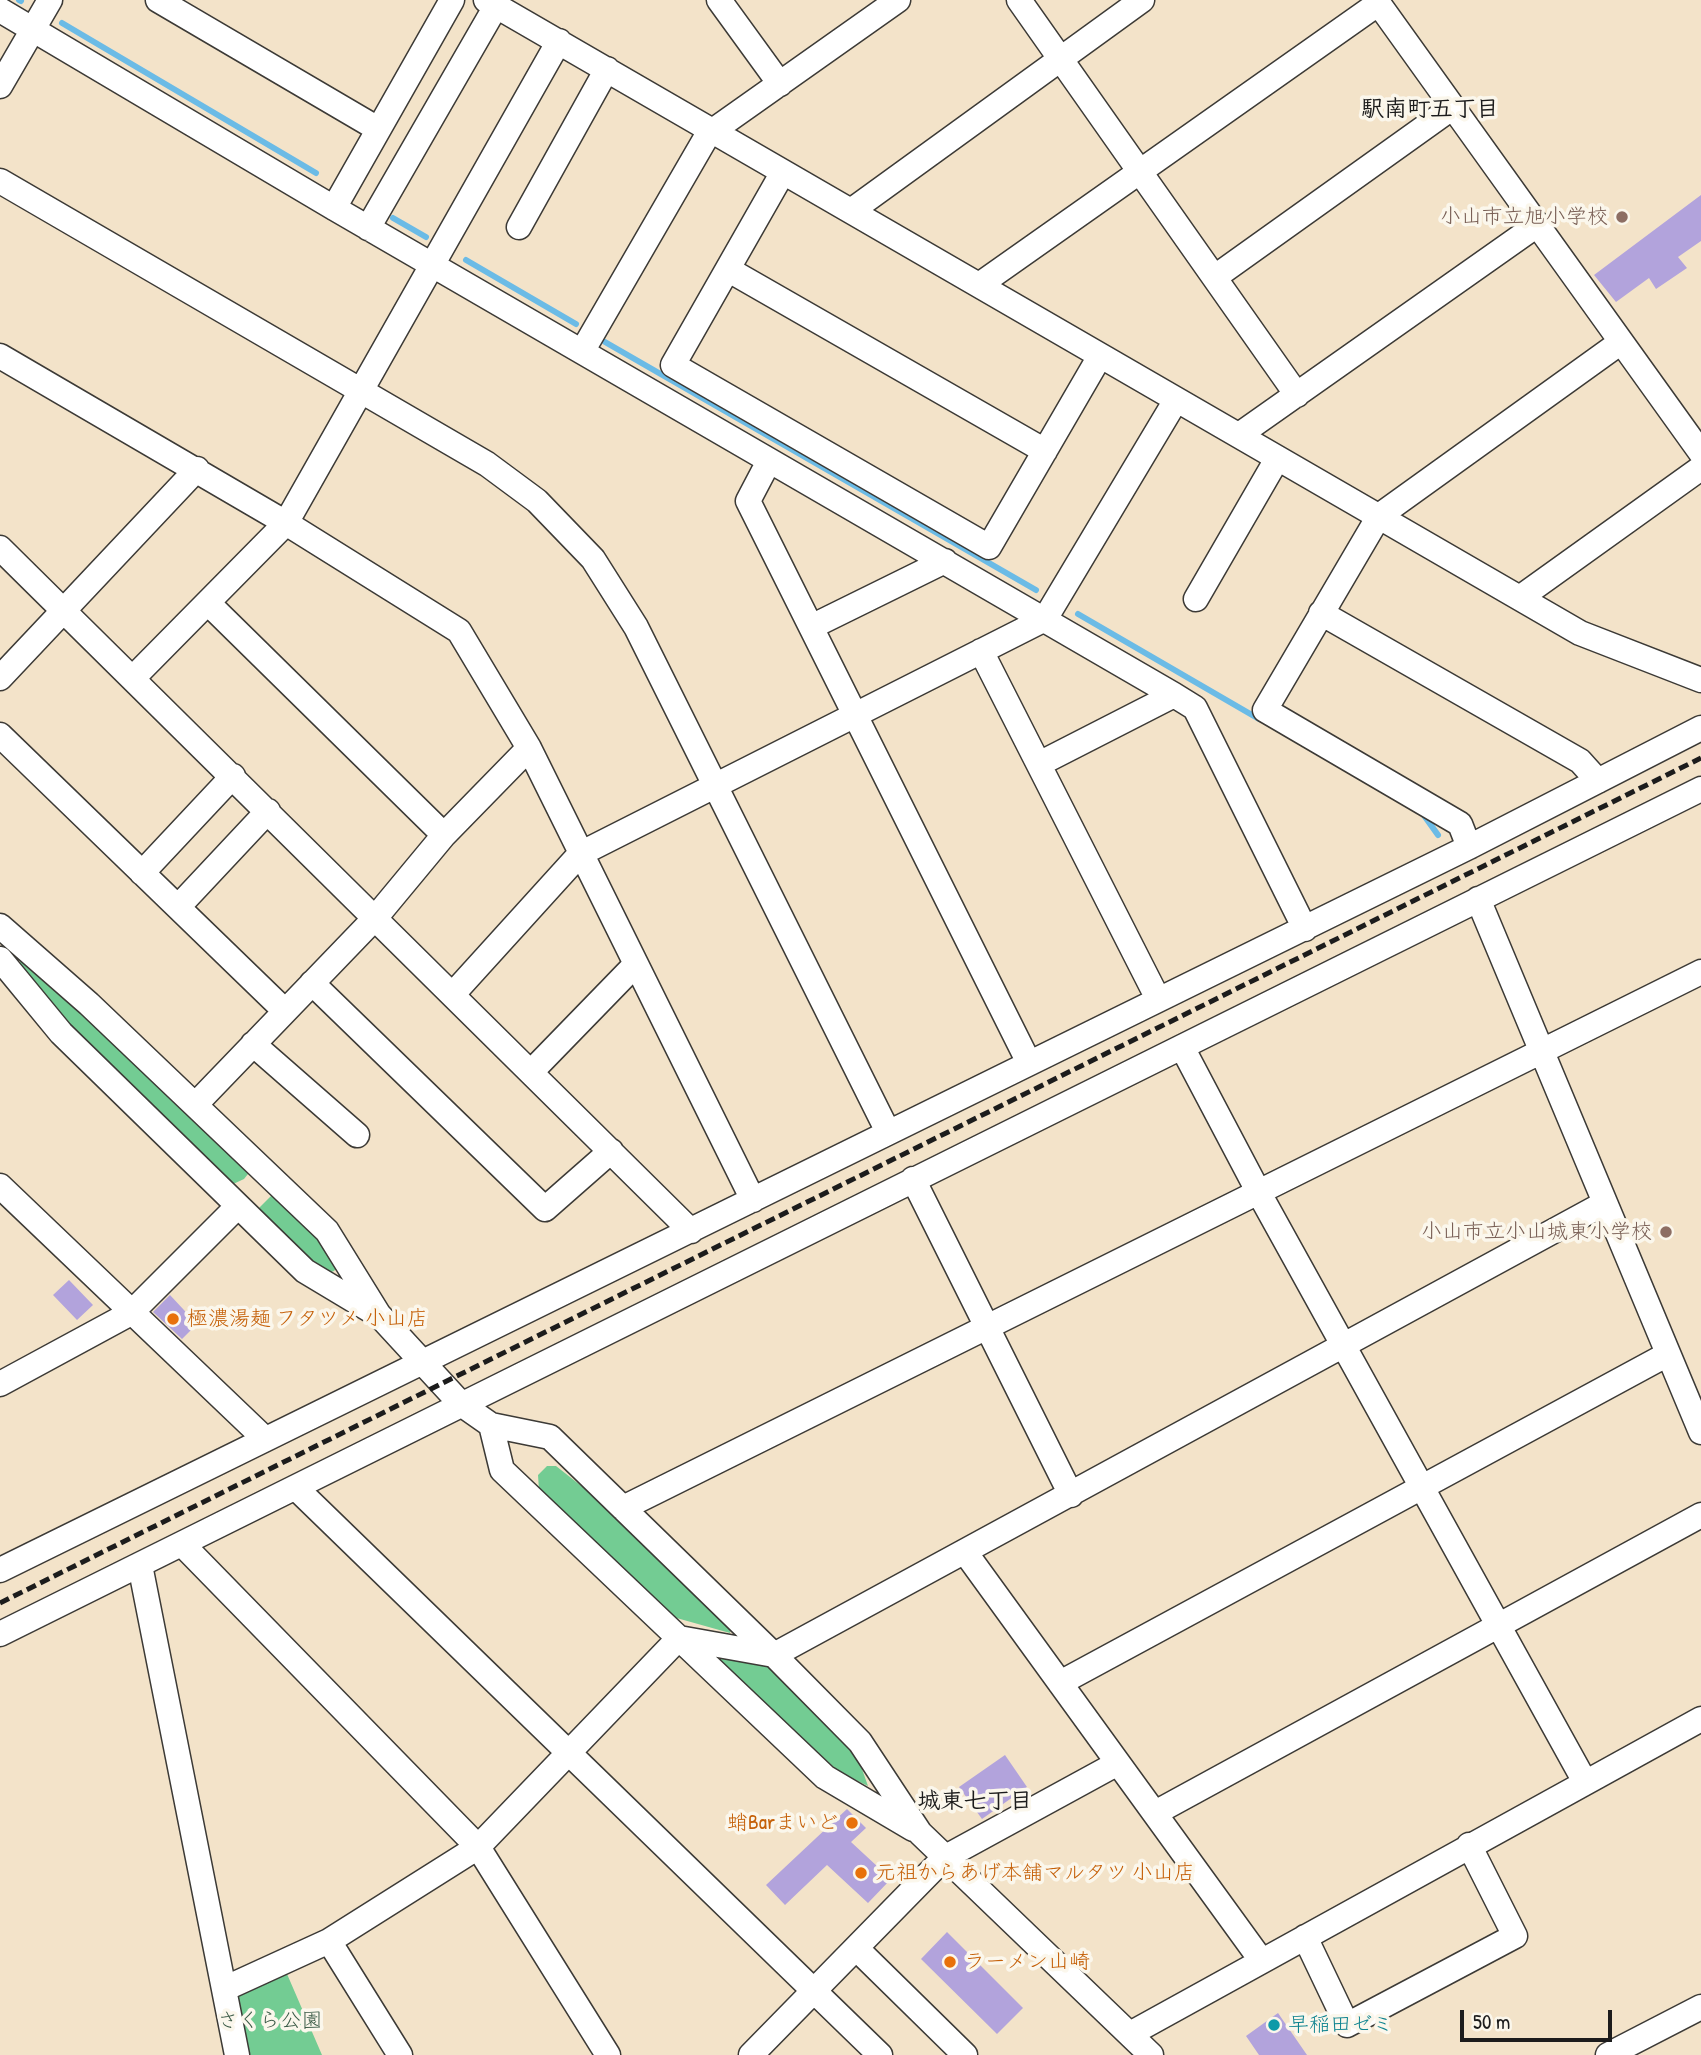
<!DOCTYPE html>
<html>
<head>
<meta charset="utf-8">
<style>
	body { margin:0 }
	#map { position:relative; width:1701px; height:2055px; overflow:hidden; background:#f3e3c9; font-family:"Patrick Hand",sans-serif }
	canvas { display:block }
	.scale { position:absolute; left:1460px; top:2010px; width:152px; height:32px; box-sizing:border-box; border:4px solid #1c1c1c; border-top:0; padding-left:9px; font-size:21px; line-height:24px; white-space:nowrap; color:#1c1c1c; -webkit-text-stroke:5px #fbf7ec; paint-order:stroke }
</style>
</head>
<body>
<div id="map">
<canvas width="1701" height="2055"></canvas>
<div class="scale">50 m</div>
</div>
<script>
const ctx = document.querySelector('canvas').getContext('2d');
ctx.lineJoin = 'round';
function fillPath(path, color) { ctx.fillStyle = color; ctx.fill(path, 'evenodd'); }
const poly = rows => new Path2D(rows.map(r => 'M' + r).join(''));
function strokePath(path, color, width, dash) { ctx.strokeStyle = color; ctx.lineWidth = width; ctx.lineCap = dash ? 'butt' : 'round'; ctx.setLineDash(dash || []); ctx.stroke(path); }
function drawText(font, color, halo, rows, align = 'center') {
  ctx.font = font + ' "Patrick Hand","Klee One",sans-serif'; ctx.lineWidth = 7; ctx.setLineDash([]); ctx.textBaseline = 'middle'; ctx.strokeStyle = halo; ctx.fillStyle = color; for (const [text, x, y, turn = 0] of rows) {
    ctx.save(); ctx.translate(x, y); ctx.rotate((+turn || 0) * Math.PI / 180); ctx.textAlign = isNaN(turn) ? turn : align; if (halo) ctx.strokeText(text, 0, 0); ctx.fillText(text, 0, 0); ctx.restore();
  }
}
fillPath(poly([
	[25,958,248,1161,248,1174,244,1179,231,1185,222,1181,13,968],
	[278,1189,321,1232,339,1265,334,1271,325,1274,254,1213],
	[547,1466,556,1466,603,1503,731,1629,730,1633,673,1617,539,1490,538,1475],
	[706,1649,766,1664,857,1755,868,1786,839,1772],
	[284,1967,322,2055,243,2055,229,1991]
]), '#73cc93');
strokePath(poly([
	[19,0,21,1],
	[62,23,316,173],
	[393,218,426,237],
	[466,260,576,324],
	[605,342,1036,590],
	[1078,614,1259,719],
	[1423,814,1438,835]
]), '#6bbbe6', 6);
fillPath(poly([
	[1701,195,1701,241,1678,257,1687,268,1656,289,1649,278,1616,302,1594,275],
	[69,1280,93,1305,77,1320,53,1295],
	[170,1295,197,1324,182,1339,153,1312],
	[1005,1755,1027,1787,982,1819,959,1787],
	[847,1809,866,1828,851,1842,891,1879,868,1903,827,1865,785,1905,766,1885],
	[947,1932,1023,2008,997,2034,921,1959],
	[1278,2013,1307,2055,1259,2055,1246,2036]
]), '#b2a3dc');
const minor = poly([
	[158,0,378,129],
	[486,0,1580,633,1701,680],
	[719,0,780,84],
	[1019,0,1297,395],
	[1376,0,1701,453],
	[0,10,334,208,1174,695],
	[0,86,50,0],
	[714,130,898,0],
	[783,172,673,365,989,547,1100,356],
	[0,181,487,464,537,501,593,559,636,627,888,1132],
	[334,208,452,0],
	[851,211,1142,0],
	[519,227,607,69],
	[368,228,496,6],
	[729,270,1045,451],
	[1215,277,1453,107],
	[979,285,1379,3],
	[583,350,711,129],
	[0,356,286,523,559,41],
	[1239,435,1537,225],
	[769,461,748,501,1029,1063],
	[0,548,691,1231],
	[1521,597,1701,468],
	[1196,599,1277,459],
	[208,603,444,835],
	[1321,613,1580,761,1598,781],
	[811,627,945,561],
	[981,651,1158,999],
	[0,678,197,469],
	[133,678,286,523,459,631,529,748,753,1200],
	[0,735,285,1011],
	[1041,763,1174,695,1195,708,1305,929],
	[1469,847,1460,824,1265,710,1379,516,1621,342],
	[142,873,233,776],
	[1478,899,1701,1432],
	[178,907,268,811],
	[0,926,89,1004,327,1231,379,1315,461,1404,491,1425,550,1437,774,1655,860,1742,920,1833,1151,2055],
	[0,959,61,1033,305,1271,375,1313],
	[312,983,545,1209,611,1151],
	[453,994,580,854,1045,619,1176,400],
	[253,1044,357,1135],
	[1182,1047,1259,1193,1585,1782],
	[531,1072,635,965],
	[195,1105,376,917,444,835,529,748],
	[913,1179,1071,1495],
	[0,1186,265,1439],
	[0,1384,131,1313,238,1206],
	[491,1425,502,1470,825,1777,913,1829],
	[296,1488,880,2055],
	[623,1508,1701,972],
	[182,1544,478,1847,608,2055],
	[965,1552,1261,1960],
	[140,1565,237,2055],
	[0,1570,1469,847,1701,728],
	[0,1634,1701,789],
	[1060,1683,1668,1354],
	[1155,1813,1701,1515],
	[1305,1937,1347,2025,1515,1936,1469,1845],
	[329,1941,400,2055],
	[857,1949,965,2055],
	[224,1989,329,1941,478,1847,679,1638,774,1655,1605,1203],
	[1130,2034,1701,1719],
	[751,2055,944,1858,1118,1763],
	[1608,2055,1701,2007]
]);
strokePath(minor, '#3c3a36', 27);
strokePath(minor, '#fff', 24);
strokePath(poly([
	[0,1603,1701,758]
]), '#1c1c1c', 5, [10, 5]);
for (const [x, y, r, color] of [
	[1622,217,7,"#8d6e63"],
	[1666,1232,7,"#8d6e63"],
	[173,1319,7,"#e8710a"],
	[852,1823,7,"#e8710a"],
	[861,1873,7,"#e8710a"],
	[950,1962,7,"#e8710a"],
	[1274,2025,7,"#0f9aa8"]
]) { const dot = new Path2D(); dot.arc(x, y, r, 0, 2 * Math.PI); ctx.fillStyle = color; ctx.fill(dot); strokePath(dot, '#fbf7ec', 2.5); }
drawText('21px', '#785e54', '#fbf7ec', [
	["小山市立旭小学校",1608,217],
	["小山市立小山城東小学校",1652,1232]
], 'right');
drawText('21px', '#c56008', '#fbf7ec', [
	["極濃湯麺 フタツメ 小山店",187,1319],
	["蛸Barまいど",838,1823,"right"],
	["元祖からあげ本舗マルタツ 小山店",875,1873],
	["ラーメン山崎",964,1962]
], 'left');
drawText('21px', '#3a5a46', '#fbf7ec', [
	["さくら公園",270,2021]
]);
drawText('21px', '#0d838f', '#fbf7ec', [
	["早稲田ゼミ",1288,2025]
], 'left');
drawText('bold 23px', '#1c1c1c', '#fbf7ec', [
	["駅南町五丁目",1430,110],
	["城東七丁目",975,1802]
]);
</script>
</body>
</html>
